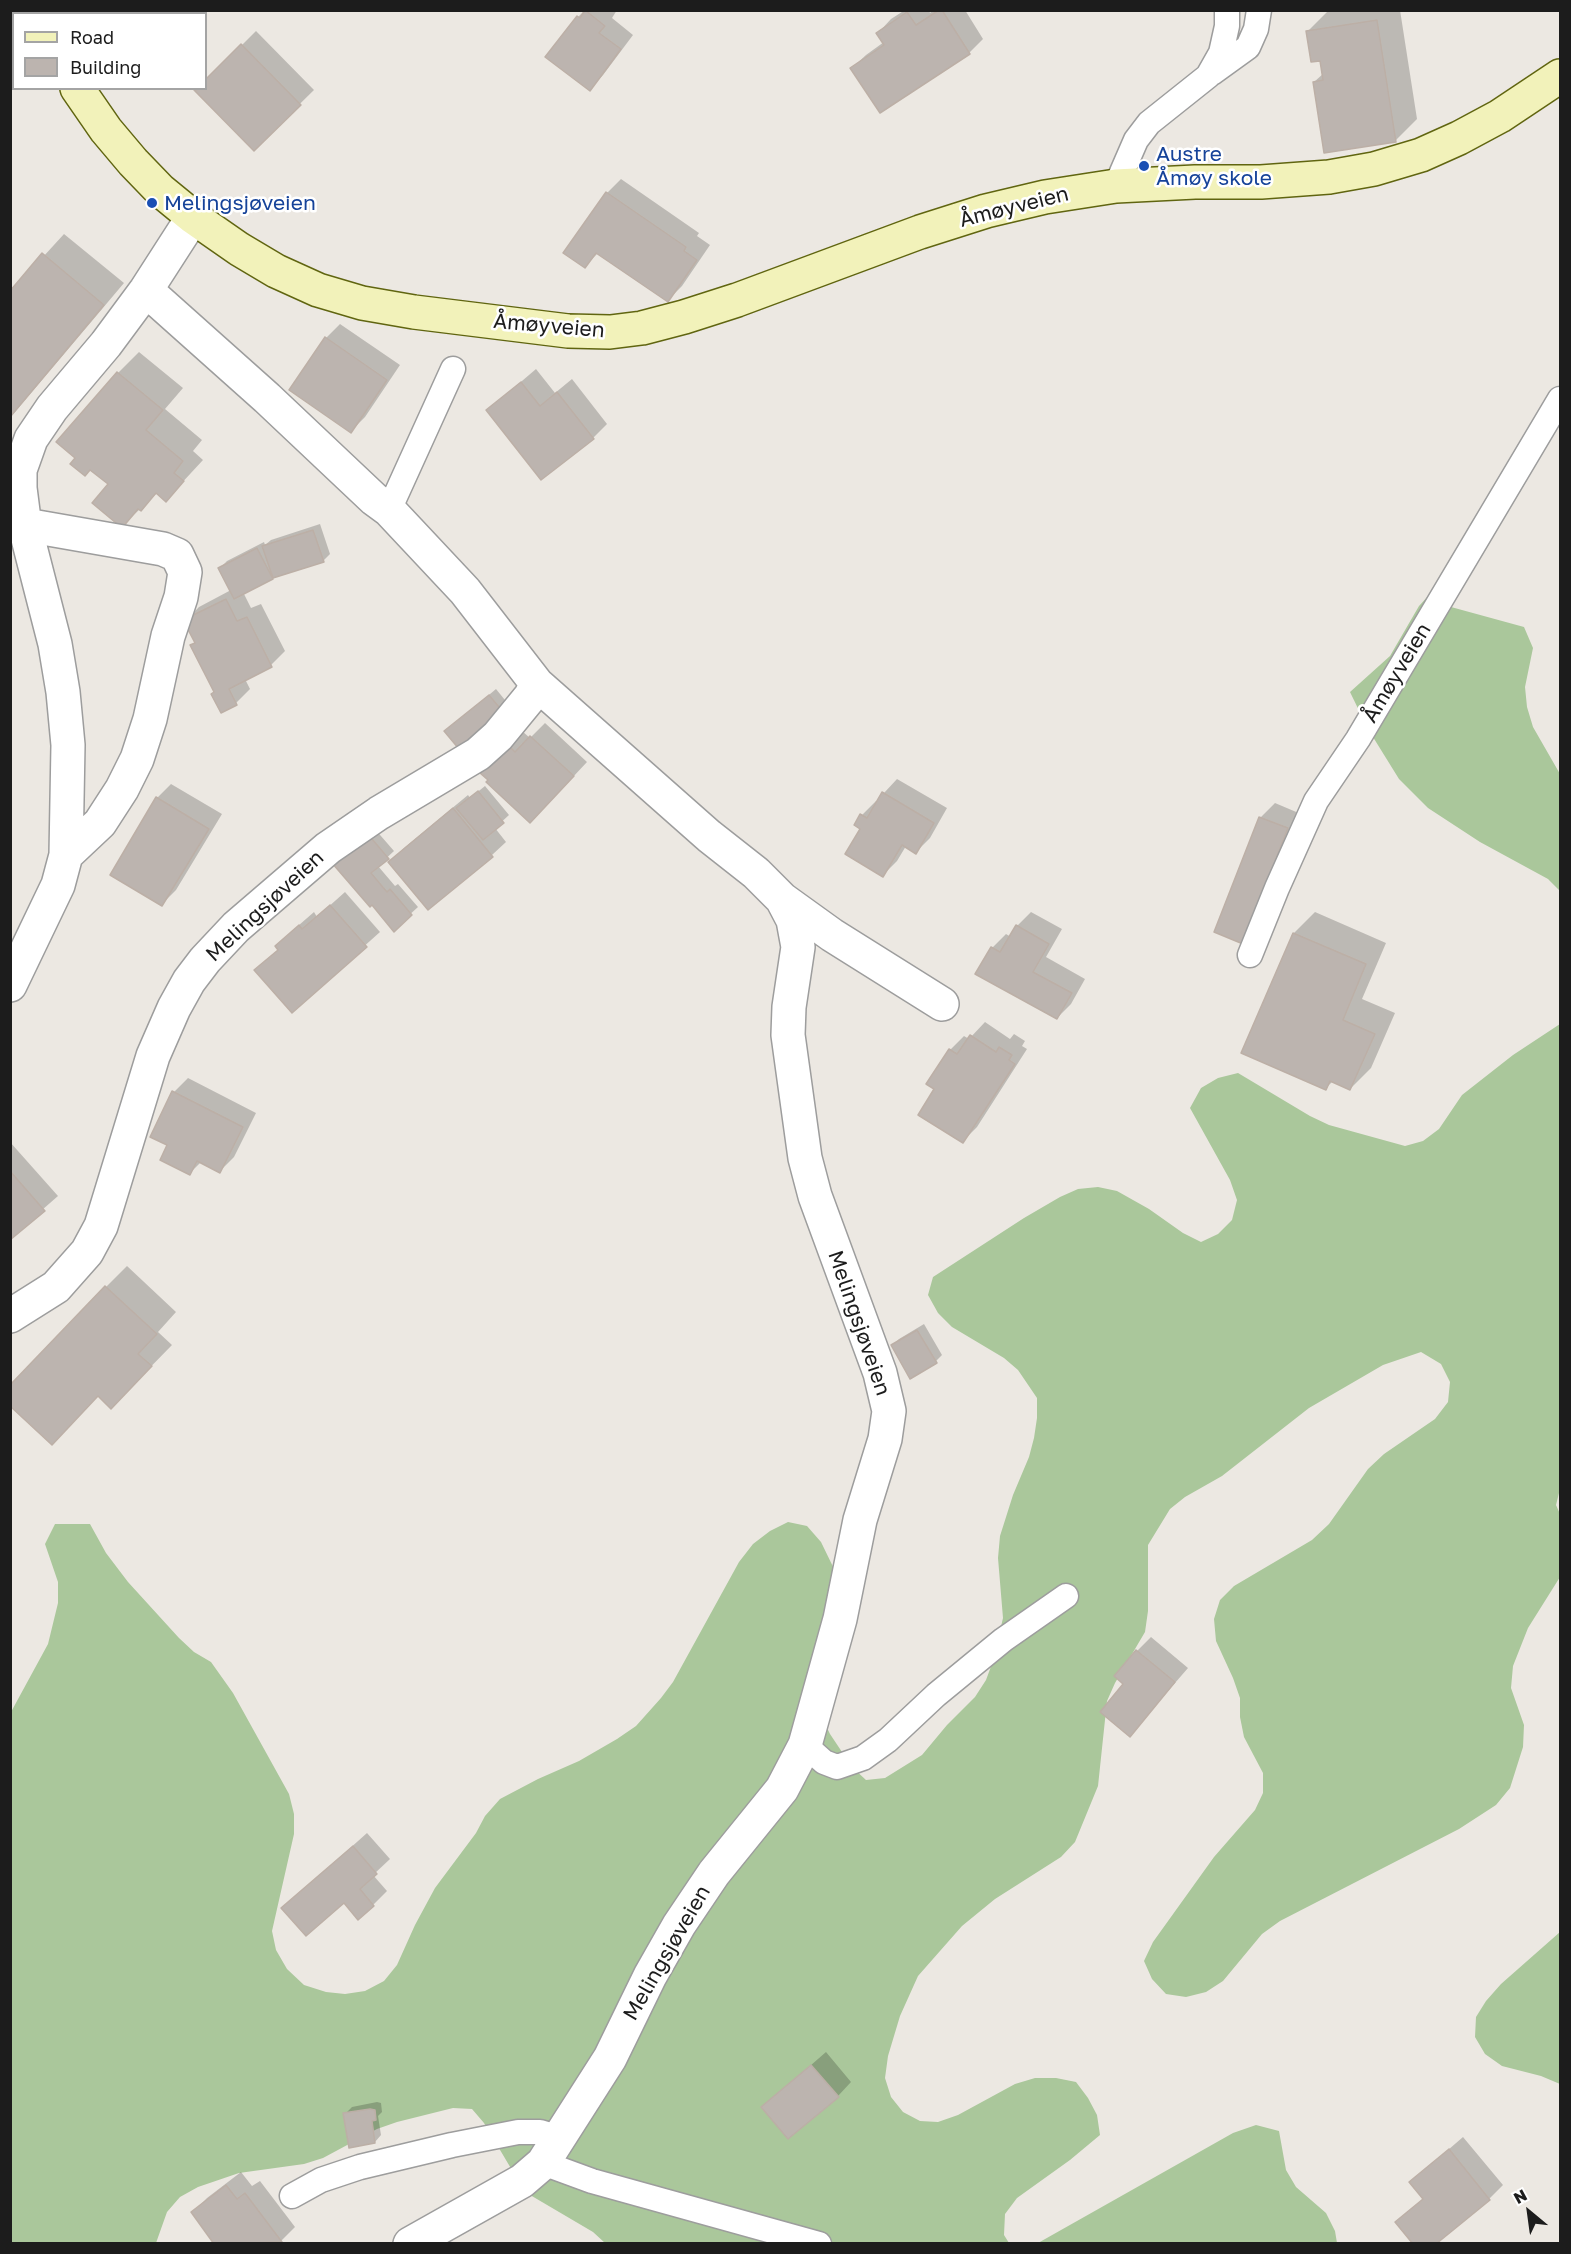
<!DOCTYPE html>
<html>
<head>
<meta charset="utf-8">
<style>
	body { margin:0 }
	#map { position:relative; width:1571px; height:2254px; overflow:hidden; background:#ece8e2; font-family:"Golos Text",sans-serif }
	canvas { display:block }
	.frame { position:absolute; inset:0; border:12px solid #1c1c1c; pointer-events:none }
	.legend { position:absolute; left:12px; top:12px; width:195px; height:78px; box-sizing:border-box; background:#fff; border:2px solid #a4a4a4; margin:0; padding:8px 10px; list-style:none; font-size:18px; color:#1c1c1c }
	.legend li { display:flex; align-items:center; gap:12px; height:30px }
	.legend b { width:30px; border:2px solid #a4a4a4 }
	.north { position:absolute; left:1499px; top:2182px; width:60px; height:60px; -webkit-text-stroke:4px #fff; paint-order:stroke; rotate:331deg; font-size:16px; font-weight:700; line-height:24px; text-align:center; color:#1c1c1c }
	.north::after { content:''; display:block; margin:auto; width:21px; height:27px; background:#1c1c1c; clip-path:polygon(50% 0,100% 100%,50% 72%,0 100%) }
</style>
</head>
<body>
<div id="map">
<canvas width="1571" height="2254"></canvas>
<div class="frame"></div>
<ul class="legend">
<li><b style="height:8px;background:#f2f2ba"></b>Road</li>
<li><b style="height:16px;background:#bcb4af"></b>Building</li>
</ul>
<div class="north">N</div>
</div>
<script>
const ctx = document.querySelector('canvas').getContext('2d');
ctx.lineJoin = 'round';
function fillPath(path, color) { ctx.fillStyle = color; ctx.fill(path, 'evenodd'); }
const poly = rows => new Path2D(rows.map(r => 'M' + r).join(''));
function strokePath(path, color, width, dash) { ctx.strokeStyle = color; ctx.lineWidth = width; ctx.lineCap = dash ? 'butt' : 'round'; ctx.setLineDash(dash || []); ctx.stroke(path); }
function drawText(font, color, halo, rows, align = 'center') {
  ctx.font = font + ' "Golos Text",sans-serif'; ctx.lineWidth = 5; ctx.setLineDash([]); ctx.textBaseline = 'middle'; ctx.strokeStyle = halo; ctx.fillStyle = color; for (const [text, x, y, turn = 0] of rows) {
    ctx.save(); ctx.translate(x, y); ctx.rotate((+turn || 0) * Math.PI / 180); ctx.textAlign = isNaN(turn) ? turn : align; if (halo) ctx.strokeText(text, 0, 0); ctx.fillText(text, 0, 0); ctx.restore();
  }
}
fillPath(poly([
	[1429,595,1451,607,1524,627,1533,648,1525,687,1527,707,1533,727,1560,774,1560,891,1548,879,1480,842,1428,808,1399,779,1368,729,1350,692,1390,656,1419,606],
	[1560,1024,1560,1489,1556,1505,1560,1514,1560,1577,1528,1628,1513,1666,1511,1688,1524,1725,1523,1747,1510,1788,1496,1805,1459,1829,1280,1921,1262,1934,1223,1981,1206,1992,1186,1997,1166,1994,1152,1979,1144,1961,1153,1942,1214,1857,1255,1810,1263,1793,1263,1773,1244,1737,1240,1717,1240,1698,1233,1678,1216,1641,1214,1619,1220,1600,1234,1586,1312,1540,1329,1524,1368,1469,1384,1454,1435,1419,1448,1402,1450,1382,1441,1364,1421,1352,1383,1365,1309,1408,1222,1476,1185,1497,1170,1509,1148,1545,1148,1611,1145,1632,1115,1683,1107,1701,1098,1786,1075,1842,1061,1857,995,1899,962,1926,918,1976,900,2016,888,2056,885,2078,891,2097,903,2112,920,2121,938,2122,958,2115,1015,2084,1035,2078,1056,2078,1076,2082,1088,2098,1097,2115,1100,2135,1070,2160,1017,2198,1005,2214,1004,2235,1009,2243,605,2243,593,2232,525,2192,484,2123,472,2109,453,2108,397,2122,377,2129,323,2158,304,2164,239,2173,198,2187,180,2197,167,2212,156,2243,11,2244,11,1712,48,1644,58,1603,58,1582,45,1544,55,1524,90,1524,106,1553,128,1582,179,1638,194,1652,211,1662,233,1693,289,1794,294,1814,294,1834,272,1931,276,1950,287,1969,304,1985,326,1992,345,1994,365,1991,384,1981,397,1965,415,1925,435,1888,476,1833,485,1816,500,1799,538,1779,579,1761,617,1739,636,1726,661,1698,673,1682,739,1562,753,1544,770,1531,788,1522,807,1526,821,1542,838,1577,811,1695,830,1734,852,1767,866,1780,885,1778,922,1755,947,1725,975,1697,986,1680,993,1661,1003,1618,998,1558,1000,1536,1013,1495,1029,1457,1034,1438,1037,1418,1037,1398,1018,1370,1004,1358,952,1327,938,1313,928,1295,933,1277,1024,1218,1060,1197,1078,1189,1098,1187,1117,1191,1149,1209,1183,1233,1201,1242,1218,1234,1232,1220,1237,1200,1230,1180,1190,1108,1201,1088,1218,1078,1238,1073,1310,1116,1329,1125,1405,1146,1423,1141,1439,1129,1462,1095,1513,1055],
	[1560,1932,1560,2084,1541,2076,1502,2066,1485,2054,1475,2037,1476,2017,1486,2001,1501,1984],
	[1256,2125,1279,2131,1286,2170,1296,2187,1326,2213,1335,2231,1337,2243,1038,2243,1233,2133]
]), '#aac79b');
fillPath(poly([
	[585,10,617,10,612,18,633,35,603,75,590,89,578,17],
	[905,10,929,10,930,13,933,10,965,10,983,39,969,53,880,111,852,68,866,55,884,42,878,33,891,19],
	[1329,10,1400,10,1417,119,1396,140,1314,82,1324,73,1321,59,1308,31],
	[256,31,314,90,254,149,196,90,206,88,206,81],
	[621,179,699,233,697,236,710,245,682,286,668,300,598,253,585,266,607,193],
	[64,234,124,283,10,418,10,293],
	[340,324,400,365,365,417,351,431,326,338],
	[139,352,183,388,165,409,202,440,193,451,203,460,166,500,158,492,122,526,110,484,58,442,118,373],
	[536,369,555,393,572,379,607,424,593,438,541,478,488,410],
	[320,524,330,554,323,561,272,577,243,592,251,608,261,604,285,651,271,665,245,679,250,689,236,703,215,691,192,645,196,641,185,621,199,607,231,590,220,568,227,561,264,542,265,545,271,540],
	[496,689,509,705,453,725],
	[545,723,587,762,544,808,483,773,522,731,530,738],
	[897,779,947,808,930,838,916,852,906,846,897,861,883,875,862,828,862,815,876,801,878,803,884,793],
	[171,784,222,814,176,890,162,904,157,798],
	[485,786,509,815,495,828,506,842,492,855,390,862,404,848,468,795,470,798],
	[1275,803,1301,814,1257,928,1216,931,1261,817],
	[374,828,394,851,378,866,395,886,398,884,418,907,394,929,334,863],
	[345,892,380,932,292,1011,256,970,279,949,291,932,314,912,317,917],
	[1031,912,1062,929,1046,957,1085,979,1071,1004,1057,1018,992,948,1006,934,1011,937,1017,926],
	[1315,912,1386,943,1362,999,1395,1013,1371,1068,1350,1089,1333,1081,1326,1088,1294,933],
	[985,1022,1010,1039,1014,1034,1025,1041,1022,1046,1027,1049,977,1127,963,1141,936,1089,950,1050,964,1036,969,1039],
	[188,1078,256,1113,234,1157,220,1171,202,1161,190,1173,169,1145,174,1092],
	[10,1142,58,1196,10,1238],
	[127,1266,176,1312,158,1332,172,1345,132,1386,106,1287],
	[924,1324,942,1355,936,1361,893,1345,899,1339],
	[1151,1637,1188,1668,1130,1735,1125,1683,1137,1651],
	[367,1833,390,1859,373,1875,387,1891,373,1905,344,1901,283,1908],
	[826,2052,851,2082,838,2096,763,2107],
	[377,2102,381,2103,382,2112,378,2116,381,2135,375,2142,345,2114,352,2107],
	[1463,2137,1503,2185,1489,2199,1397,2222,1424,2198,1411,2182],
	[241,2172,252,2186,260,2181,295,2227,278,2244,216,2244,193,2212,207,2198]
]), '#0003');
const building = poly([
	[134,10,174,10,171,14,137,14,134,10],
	[585,10,605,26,599,33,621,49,590,91,545,57,577,16,580,18,585,10],
	[939,10,942,10,970,54,880,113,850,68,884,45,876,33,907,12,916,25,939,10],
	[1377,20,1396,142,1324,153,1313,82,1323,80,1320,61,1311,62,1306,31,1377,20],
	[241,44,301,105,254,151,194,90,206,88,206,79,241,44],
	[606,192,686,247,684,251,697,260,668,302,596,253,585,268,563,253,606,192],
	[42,253,104,305,10,417,10,291,42,253],
	[325,337,387,380,351,433,289,390,325,337],
	[117,372,163,410,146,430,183,461,174,473,184,481,166,502,156,493,141,511,138,509,122,528,92,503,108,484,90,470,85,476,70,464,75,458,56,442,117,372],
	[521,382,540,406,557,392,594,439,541,480,486,410,521,382],
	[313,530,324,562,273,578,262,546,313,530],
	[257,548,273,579,234,599,218,568,257,548],
	[226,599,237,621,247,617,272,667,229,689,237,705,221,713,211,694,214,692,190,645,195,643,183,620,226,599],
	[489,695,504,713,459,749,444,731,489,695],
	[530,736,574,776,530,823,486,782,488,780,480,773,507,744,515,752,530,736],
	[478,791,504,823,483,840,456,808,478,791],
	[882,792,934,823,916,854,902,845,883,877,845,854,860,829,854,825,860,814,867,818,882,792],
	[156,797,209,829,162,906,110,875,156,797],
	[453,808,493,857,428,910,388,862,453,808],
	[1259,817,1288,828,1243,944,1214,932,1259,817],
	[367,833,389,859,371,873,387,892,390,889,412,915,394,932,372,905,370,907,332,863,367,833],
	[330,905,367,947,292,1013,254,970,278,950,275,946,299,925,302,929,330,905],
	[1016,925,1049,944,1033,972,1072,993,1057,1019,975,974,991,947,1000,952,1016,925],
	[1293,933,1366,964,1343,1020,1375,1034,1350,1090,1330,1081,1326,1090,1241,1053,1293,933],
	[970,1035,996,1052,999,1047,1012,1055,1009,1060,1015,1064,963,1143,918,1115,934,1089,926,1084,949,1049,957,1054,970,1035],
	[172,1091,243,1127,220,1173,197,1161,190,1175,160,1160,167,1145,150,1137,172,1091],
	[10,1171,45,1211,10,1240,10,1171],
	[105,1286,157,1334,138,1354,152,1366,111,1409,98,1396,52,1445,10,1406,10,1385,105,1286],
	[917,1330,937,1363,910,1379,891,1345,917,1330],
	[1136,1650,1175,1682,1130,1737,1100,1712,1123,1684,1114,1676,1136,1650],
	[353,1846,377,1874,360,1889,374,1906,358,1920,344,1903,306,1936,281,1908,353,1846],
	[811,2065,839,2097,788,2139,761,2107,811,2065],
	[370,2109,375,2110,376,2120,372,2121,375,2143,349,2148,343,2113,370,2109],
	[1449,2149,1490,2200,1436,2244,1413,2244,1395,2222,1423,2199,1409,2182,1449,2149],
	[226,2185,237,2199,245,2193,282,2242,214,2244,191,2212,226,2185]
]);
fillPath(building, '#bcb4af');
strokePath(building, '#bcafa6', 1.5);
const lane = poly([
	[1212,73,1248,47,1256,29,1259,10],
	[1116,186,1136,140,1149,123,1208,76,1221,53,1227,26,1227,10],
	[389,510,453,369],
	[1250,955,1277,888,1316,801,1358,739,1560,399],
	[805,1745,824,1762,837,1767,863,1758,888,1740,936,1695,1003,1640,1066,1596],
	[543,2163,592,2181,819,2244],
	[292,2196,321,2180,360,2167,452,2145,518,2132,540,2132,560,2138]
]);
const street = poly([
	[146,290,267,398,374,499,389,510,465,591,537,684,709,836,756,873,782,899,832,935,942,1004],
	[25,527,37,527,163,549,177,555,185,572,181,597,168,636,150,719,137,759,122,789,100,823,66,855],
	[10,985,58,885,66,855,68,745,63,692,55,644,25,527,20,488,20,470,31,439,52,408,106,344,146,290,193,217],
	[10,1316,56,1287,87,1252,101,1226,153,1056,174,1008,189,981,205,960,236,927,328,848,379,813,478,754,498,736,530,697,537,684],
	[410,2244,522,2181,543,2163,610,2058,650,1976,679,1925,714,1873,782,1789,805,1745,840,1619,860,1520,885,1439,889,1411,880,1373,815,1196,805,1158,788,1035,789,1007,798,947,793,920,782,899]
]);
const secondary = poly([
	[33,10,35,14],
	[77,88,106,130,133,162,160,190,193,217,239,249,276,271,318,290,362,303,414,312,568,331,610,332,642,328,684,317,737,300,920,232,986,211,1045,197,1116,186,1195,182,1261,182,1329,177,1374,169,1421,155,1459,138,1500,116,1560,76]
]);
strokePath(lane, '#9d9d9d', 27);
strokePath(street, '#9d9d9d', 36);
strokePath(secondary, '#606510', 36);
strokePath(lane, '#fff', 24);
strokePath(street, '#fff', 33);
strokePath(secondary, '#f2f2ba', 33);
for (const [x, y, r, color] of [
	[1144,166,6,"#1a4fb4"],
	[152,203,6,"#1a4fb4"]
]) { const dot = new Path2D(); dot.arc(x, y, r, 0, 2 * Math.PI); ctx.fillStyle = color; ctx.fill(dot); strokePath(dot, '#fff', 2); }
drawText('21px', '#164399', '#fff', [
	["Austre",1156,154],
	["Åmøy skole",1156,178],
	["Melingsjøveien",164,203]
], 'left');
drawText('21px', '#1c1c1c', '#fff', [
	["Åmøyveien",1014,207,-14],
	["Åmøyveien",549,326,5],
	["Åmøyveien",1397,673,-59],
	["Melingsjøveien",265,906,-43],
	["Melingsjøveien",859,1323,71],
	["Melingsjøveien",667,1953,-60]
]);
</script>
</body>
</html>
